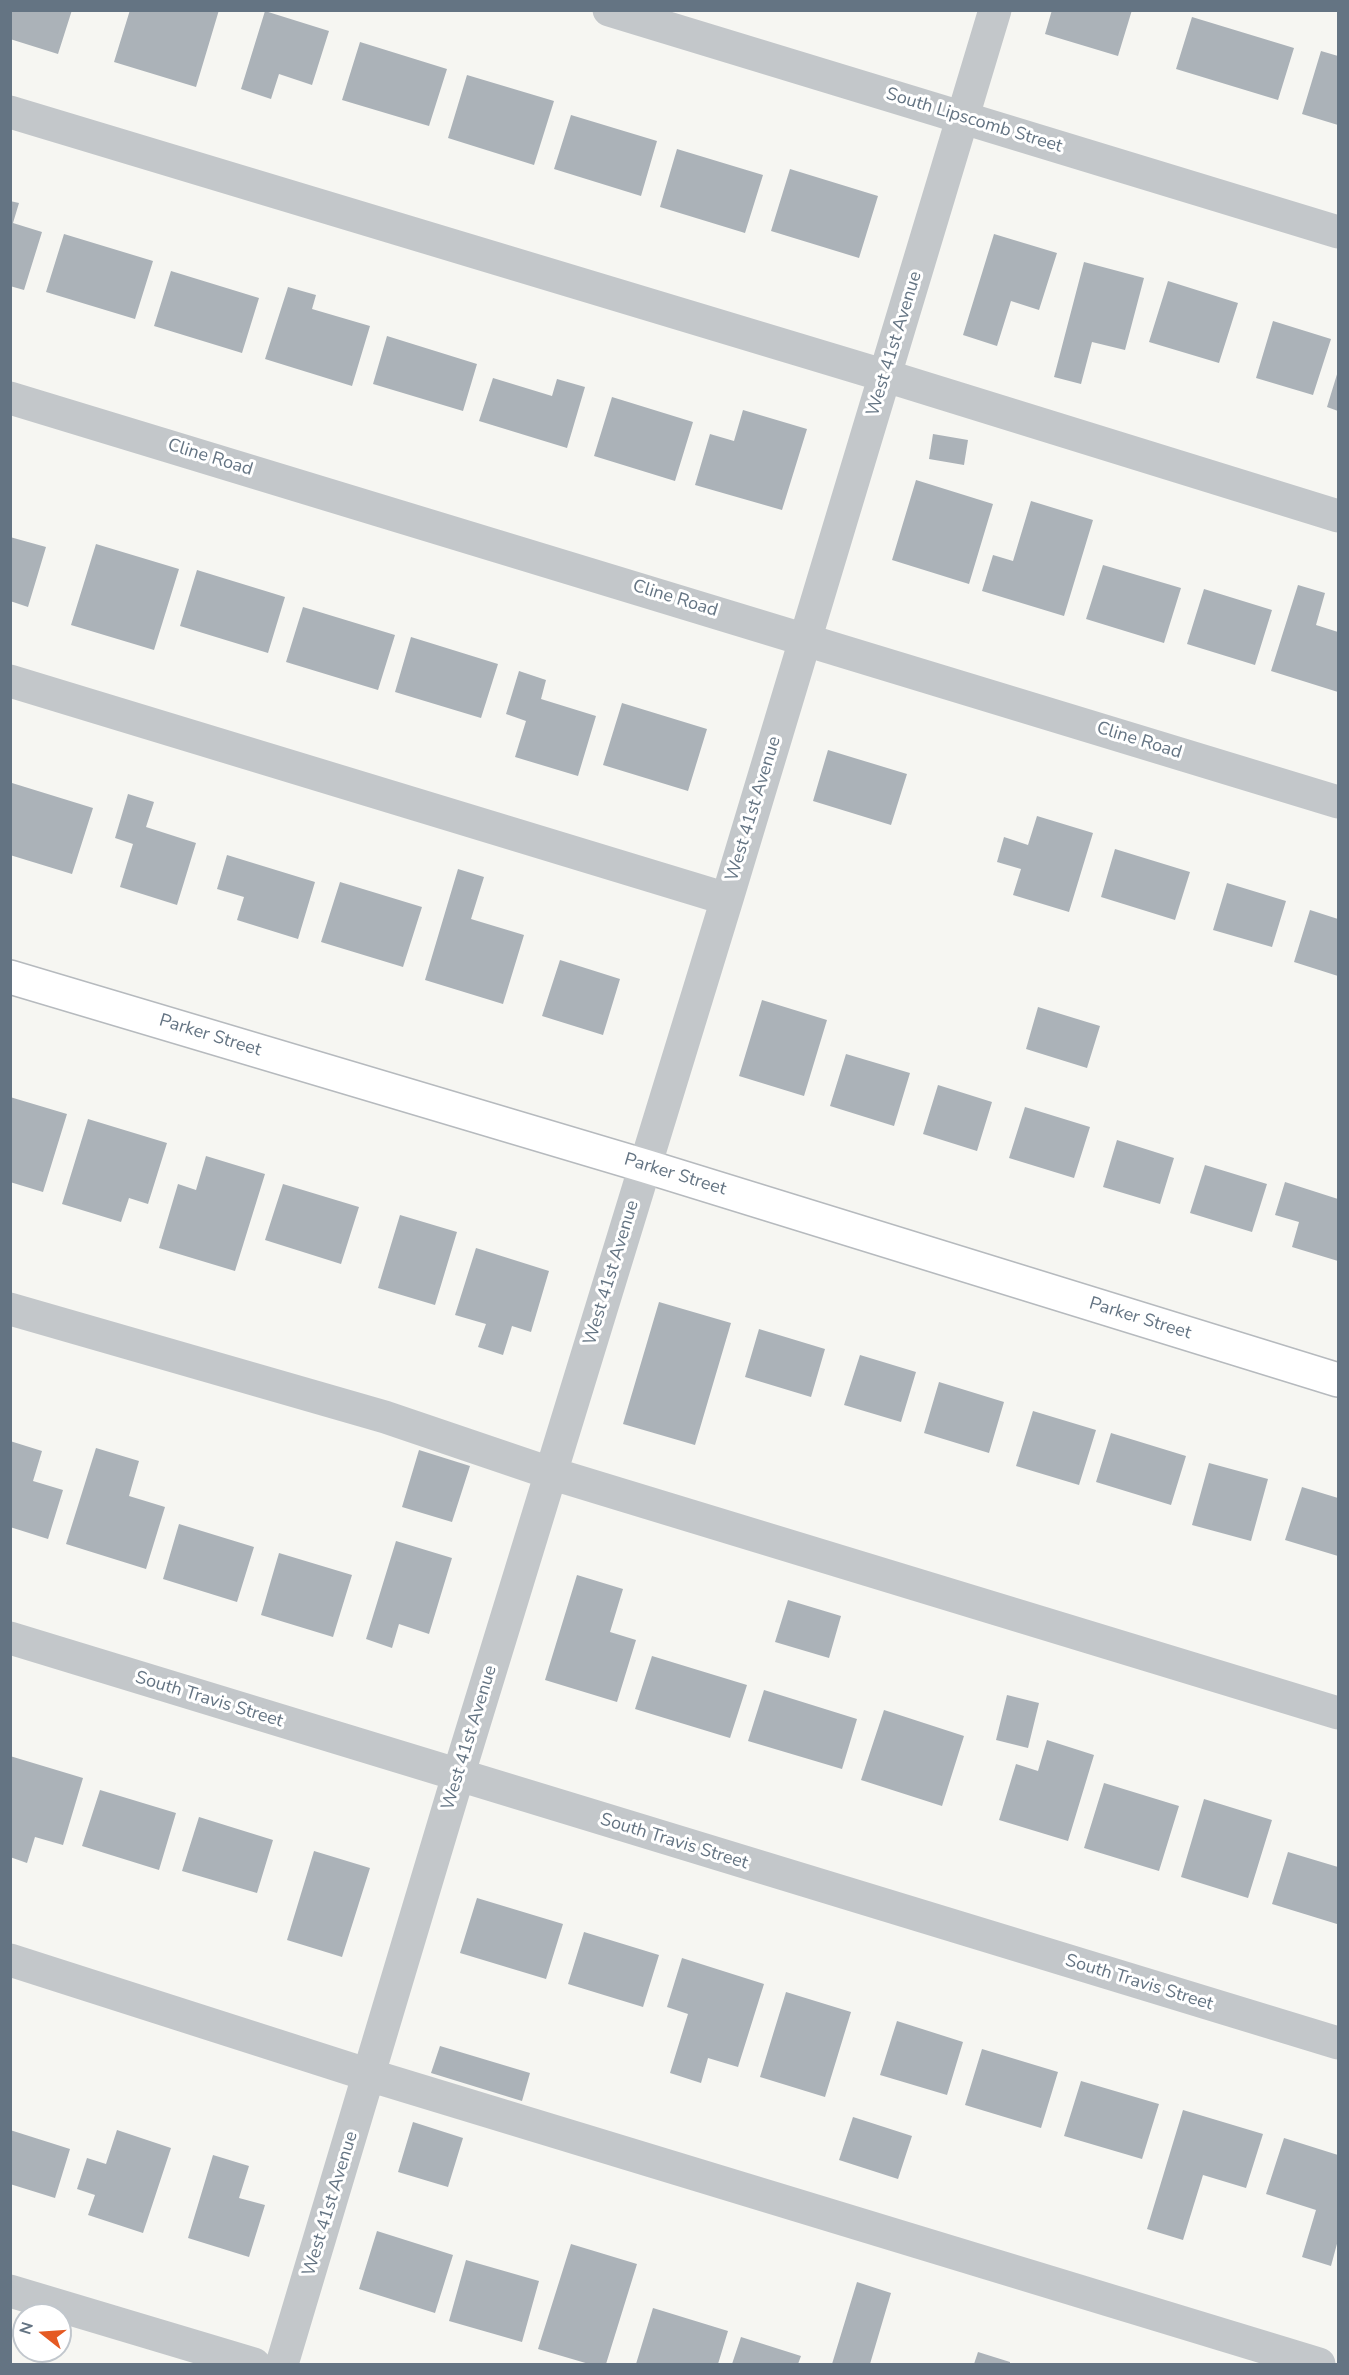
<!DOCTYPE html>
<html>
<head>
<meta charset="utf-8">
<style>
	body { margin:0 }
	#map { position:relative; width:1349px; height:2375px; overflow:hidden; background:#f6f6f2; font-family:"Nunito Sans",sans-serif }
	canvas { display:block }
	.frame { position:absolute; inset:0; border:12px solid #647483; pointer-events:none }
	.north { position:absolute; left:12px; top:2303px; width:60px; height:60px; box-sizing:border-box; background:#fff; border:2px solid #c1c7cd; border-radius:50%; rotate:287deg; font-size:16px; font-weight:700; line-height:24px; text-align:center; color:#647483 }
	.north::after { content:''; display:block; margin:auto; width:21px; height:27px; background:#e55a23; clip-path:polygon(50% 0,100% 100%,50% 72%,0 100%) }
</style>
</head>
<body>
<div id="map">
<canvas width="1349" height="2375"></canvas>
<div class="frame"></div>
<div class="north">N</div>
</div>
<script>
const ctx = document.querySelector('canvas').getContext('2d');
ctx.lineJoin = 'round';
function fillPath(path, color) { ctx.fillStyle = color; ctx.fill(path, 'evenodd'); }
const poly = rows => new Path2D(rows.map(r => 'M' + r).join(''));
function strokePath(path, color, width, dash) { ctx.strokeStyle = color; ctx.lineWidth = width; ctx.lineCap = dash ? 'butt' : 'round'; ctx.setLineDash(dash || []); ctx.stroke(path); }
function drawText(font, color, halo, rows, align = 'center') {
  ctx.font = font + ' "Nunito Sans",sans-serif'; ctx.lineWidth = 6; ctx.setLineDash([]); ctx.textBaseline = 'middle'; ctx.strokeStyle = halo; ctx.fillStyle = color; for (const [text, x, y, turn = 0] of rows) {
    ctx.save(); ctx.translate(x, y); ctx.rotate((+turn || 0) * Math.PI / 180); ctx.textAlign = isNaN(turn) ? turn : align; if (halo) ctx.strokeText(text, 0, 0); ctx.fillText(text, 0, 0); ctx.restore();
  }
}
fillPath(poly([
	[10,10,72,10,58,54,10,39],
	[130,10,219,10,196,87,114,62],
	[1052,10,1132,10,1118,56,1045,34],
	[265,11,329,31,312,85,279,74,271,99,241,89],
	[1192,17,1294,48,1278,100,1176,69],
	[360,42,447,69,429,126,342,100],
	[1321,51,1338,56,1338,125,1302,114],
	[467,75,554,101,534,165,448,138],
	[571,115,657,141,641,196,554,169],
	[677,149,763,175,745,233,660,207],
	[790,169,878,196,859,258,771,231],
	[10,201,19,203,13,223,42,232,24,290,10,286],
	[64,234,153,261,135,319,46,292],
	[994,234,1057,253,1039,310,1011,301,997,346,963,335],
	[1084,262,1144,278,1125,350,1092,342,1081,384,1054,377],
	[171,271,259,298,242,353,154,326],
	[1168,281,1238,303,1219,363,1149,342],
	[288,287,316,295,312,309,370,326,352,386,265,359],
	[1273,321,1331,339,1313,395,1256,378],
	[387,336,477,364,463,411,373,384],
	[1338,371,1338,411,1327,407],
	[493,378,552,396,557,379,585,387,567,448,479,421],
	[612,397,693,422,675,481,594,456],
	[743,410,807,429,782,510,695,485,710,434,734,441],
	[933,434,968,440,964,465,929,459],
	[916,480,993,504,969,584,892,560],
	[1031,501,1093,520,1064,616,982,591,993,555,1013,561],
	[10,537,46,547,28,607,10,601],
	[96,544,179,569,154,650,71,625],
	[1103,565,1181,588,1164,643,1086,619],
	[197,570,285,597,268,653,180,626],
	[1298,585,1325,593,1316,625,1338,632,1338,692,1271,671],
	[1204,589,1272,610,1255,665,1187,644],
	[303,607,395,635,378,690,286,662],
	[411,637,498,664,481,718,395,692],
	[519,671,546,680,541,699,596,716,578,776,515,757,526,721,506,714],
	[622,703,707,729,688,791,603,765],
	[828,750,907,774,891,825,813,801],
	[12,783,93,808,72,874,10,855],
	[128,794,154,802,146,827,196,843,177,905,120,887,133,844,115,838],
	[1037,816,1093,833,1069,912,1013,895,1021,869,997,862,1004,837,1028,845],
	[1115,849,1190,872,1175,920,1101,897],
	[227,855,315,882,298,939,237,920,244,897,217,889],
	[458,869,484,877,471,919,524,935,503,1004,425,980],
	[340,882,422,907,403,967,321,942],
	[1227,883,1286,901,1272,947,1213,930],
	[1310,910,1338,919,1338,976,1294,962],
	[560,960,620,979,603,1035,542,1016],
	[762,1000,827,1020,804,1096,739,1076],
	[1038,1007,1100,1026,1087,1068,1026,1049],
	[846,1054,910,1073,894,1126,830,1106],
	[938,1085,992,1102,977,1151,923,1134],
	[10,1097,67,1114,43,1192,10,1182],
	[1025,1107,1090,1127,1074,1178,1009,1158],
	[88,1119,167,1143,148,1204,129,1198,121,1222,62,1204],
	[1117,1140,1174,1158,1160,1204,1103,1187],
	[206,1156,265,1174,235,1271,159,1248,178,1184,196,1190],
	[1205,1165,1267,1184,1252,1232,1190,1213],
	[1285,1182,1338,1199,1338,1261,1292,1247,1299,1222,1275,1215],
	[283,1184,359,1207,341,1264,265,1240],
	[400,1215,457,1232,435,1305,378,1288],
	[476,1248,549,1271,531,1332,512,1326,503,1355,478,1347,486,1324,455,1315],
	[659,1302,731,1323,695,1445,623,1424],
	[759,1329,825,1349,811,1397,745,1377],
	[860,1355,916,1372,901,1422,844,1405],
	[939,1382,1004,1402,989,1453,924,1433],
	[1033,1411,1096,1430,1079,1485,1016,1466],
	[1111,1433,1186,1456,1171,1505,1096,1482],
	[10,1441,42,1451,33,1481,63,1490,48,1539,10,1527],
	[96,1448,139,1461,129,1496,165,1507,146,1569,66,1544],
	[419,1450,470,1466,452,1522,402,1507],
	[1209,1463,1268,1479,1251,1541,1192,1525],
	[1302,1487,1338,1498,1338,1556,1285,1540],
	[179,1524,254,1547,237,1602,163,1579],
	[396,1541,452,1558,429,1634,399,1624,392,1648,366,1639],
	[279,1553,352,1575,333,1637,261,1615],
	[577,1575,623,1589,610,1632,636,1640,617,1702,545,1680],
	[788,1600,841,1616,829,1658,775,1642],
	[652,1656,747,1685,730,1738,635,1709],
	[764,1690,857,1719,842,1769,748,1741],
	[1007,1695,1039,1703,1028,1748,996,1740],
	[884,1710,964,1736,942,1806,861,1780],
	[1047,1740,1094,1755,1068,1841,999,1820,1016,1764,1038,1771],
	[10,1756,83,1778,63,1845,35,1837,27,1863,10,1857],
	[1104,1783,1179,1806,1159,1871,1084,1848],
	[100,1790,176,1813,159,1870,82,1846],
	[1204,1799,1272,1820,1248,1898,1181,1877],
	[199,1817,273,1840,257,1893,182,1871],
	[314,1851,370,1868,342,1957,287,1940],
	[1288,1852,1338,1867,1337,1924,1272,1904],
	[477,1898,563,1924,546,1979,460,1953],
	[584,1932,659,1955,643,2007,568,1984],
	[682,1958,764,1984,738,2067,708,2058,701,2083,670,2073,688,2014,667,2007],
	[786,1992,851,2012,825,2097,760,2077],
	[897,2021,963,2042,947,2095,880,2075],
	[440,2046,530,2073,522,2101,431,2073],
	[982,2049,1058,2072,1041,2128,965,2105],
	[1081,2081,1159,2104,1142,2159,1064,2136],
	[1183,2110,1263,2134,1246,2188,1203,2175,1183,2240,1147,2229],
	[853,2117,912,2136,898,2179,839,2160],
	[413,2122,463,2138,448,2187,398,2172],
	[10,2130,70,2149,55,2198,10,2184],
	[117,2130,171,2148,143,2233,88,2215,95,2195,77,2189,87,2158,106,2164],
	[1284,2138,1338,2155,1338,2240,1331,2266,1302,2257,1316,2210,1266,2194],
	[213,2155,249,2166,239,2198,265,2205,249,2257,188,2238],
	[377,2231,453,2255,435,2313,359,2289],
	[571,2244,637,2264,606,2364,589,2364,538,2349],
	[466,2260,539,2281,522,2342,449,2321],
	[857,2282,891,2293,870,2364,832,2364],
	[653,2308,728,2331,718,2364,636,2364],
	[741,2337,801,2356,798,2364,732,2364],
	[978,2352,1010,2362,1010,2364,974,2364]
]), '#abb2b8');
const major = poly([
	[10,977,645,1166,1338,1380]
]);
strokePath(major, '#b6babe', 36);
strokePath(poly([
	[609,10,1338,232],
	[10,112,886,376,1338,516],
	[10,398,1338,802],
	[10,681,727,899],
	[10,1309,385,1417,550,1473,1338,1713],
	[10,1638,1338,2043],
	[10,1960,369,2075,1319,2364],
	[10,2291,254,2364],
	[282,2364,458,1776,727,899,995,10]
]), '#c3c7ca', 33);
strokePath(major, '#fff', 33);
drawText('18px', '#647483', '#fff', [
	["South Lipscomb Street",974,121,17],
	["West 41st Avenue",895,344,-73],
	["Cline Road",210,458,17],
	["Cline Road",675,599,17],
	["Cline Road",1139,741,17],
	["West 41st Avenue",754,809,-73],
	["Parker Street",210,1036,17],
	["Parker Street",675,1175,17],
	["West 41st Avenue",612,1273,-73],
	["Parker Street",1140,1319,17],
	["South Travis Street",209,1700,17],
	["West 41st Avenue",470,1738,-73],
	["South Travis Street",674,1842,17],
	["South Travis Street",1139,1983,17],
	["West 41st Avenue",331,2204,-73]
]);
</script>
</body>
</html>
